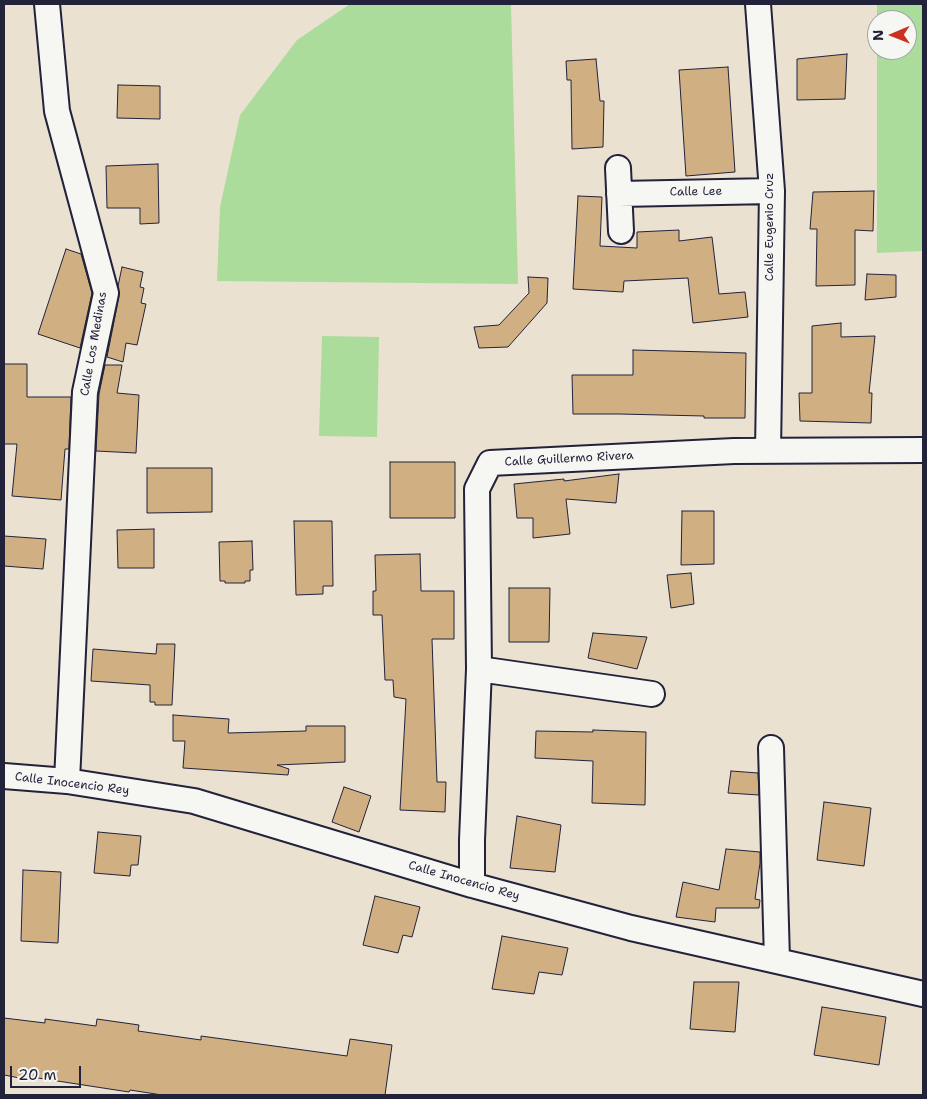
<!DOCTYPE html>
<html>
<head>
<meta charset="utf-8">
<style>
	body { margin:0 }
	#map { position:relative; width:927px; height:1099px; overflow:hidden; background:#ebe1d1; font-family:"Shantell Sans",sans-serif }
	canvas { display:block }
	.frame { position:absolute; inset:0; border:5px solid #22223b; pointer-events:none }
	.north { position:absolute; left:867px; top:10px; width:50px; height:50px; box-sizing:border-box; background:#f6f6f2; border:1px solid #a1a1a9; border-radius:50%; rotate:269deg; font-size:14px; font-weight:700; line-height:20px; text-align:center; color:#22223b }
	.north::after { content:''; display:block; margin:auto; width:18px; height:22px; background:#c8321e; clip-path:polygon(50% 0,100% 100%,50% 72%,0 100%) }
	.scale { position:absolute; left:10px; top:1066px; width:71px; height:22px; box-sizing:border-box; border:2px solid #22223b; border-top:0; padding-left:6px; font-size:15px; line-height:18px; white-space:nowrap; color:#22223b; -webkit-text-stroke:4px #f6f6f2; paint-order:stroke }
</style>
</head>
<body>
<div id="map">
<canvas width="927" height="1099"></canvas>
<div class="frame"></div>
<div class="north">N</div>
<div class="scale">20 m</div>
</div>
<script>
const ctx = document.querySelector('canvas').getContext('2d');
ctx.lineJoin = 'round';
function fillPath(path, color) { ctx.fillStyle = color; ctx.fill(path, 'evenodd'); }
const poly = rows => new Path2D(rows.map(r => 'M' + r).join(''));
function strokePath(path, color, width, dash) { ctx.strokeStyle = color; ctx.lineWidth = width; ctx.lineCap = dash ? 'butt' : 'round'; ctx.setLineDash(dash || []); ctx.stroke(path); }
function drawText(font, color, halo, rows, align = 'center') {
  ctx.font = font + ' "Shantell Sans",sans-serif'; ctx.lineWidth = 4; ctx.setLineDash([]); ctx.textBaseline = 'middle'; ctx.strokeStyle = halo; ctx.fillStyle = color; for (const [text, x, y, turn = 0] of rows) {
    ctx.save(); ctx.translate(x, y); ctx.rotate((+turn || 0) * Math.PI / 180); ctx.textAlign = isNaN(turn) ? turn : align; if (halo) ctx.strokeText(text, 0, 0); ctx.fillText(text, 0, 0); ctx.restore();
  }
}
fillPath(poly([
	[350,4,511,4,518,284,217,281,220,207,240,115,297,40],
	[877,4,923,4,923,251,877,253],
	[877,20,907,20,907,50,877,50],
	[322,336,379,337,377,437,319,436]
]), '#acdc9c');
const building = poly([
	[847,54,845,99,797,100,797,59,847,54],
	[596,59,600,101,604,101,603,147,572,149,571,80,567,80,566,61,596,59],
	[728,67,735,172,686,176,679,70,728,67],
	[118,85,160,86,160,119,117,118,118,85],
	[158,164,159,223,140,224,140,208,107,208,106,166,158,164],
	[874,191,873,231,855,230,855,285,816,286,817,229,810,229,813,192,874,191],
	[578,196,602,197,600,246,637,248,637,232,679,230,679,241,712,237,719,294,745,292,748,317,693,323,688,278,624,281,623,292,573,289,578,196],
	[66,249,81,254,92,293,80,348,38,334,66,249],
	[122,267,143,272,140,287,144,288,141,303,146,304,137,345,126,343,123,362,107,357,119,296,118,286,122,267],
	[867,274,896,275,896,297,865,300,867,274],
	[528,277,548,278,547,303,508,347,479,348,474,327,499,325,529,293,528,277],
	[841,323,841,337,875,336,869,393,872,393,871,423,800,421,799,393,812,393,812,326,841,323],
	[633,350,746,353,745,418,704,418,704,416,619,414,573,414,572,375,633,375,633,350],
	[4,364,27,364,27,397,71,397,69,449,65,449,61,500,12,496,17,444,4,444,4,364],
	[105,365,122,365,117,393,139,395,136,453,96,451,99,394,105,365],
	[390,462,455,462,455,518,390,518,390,462],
	[147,468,212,468,212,512,147,513,147,468],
	[619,474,616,503,566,499,570,534,533,538,533,518,517,518,514,484,564,479,564,481,619,474],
	[682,511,714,511,714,564,681,565,682,511],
	[294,521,332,521,333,586,323,586,323,594,296,595,294,521],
	[154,529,154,568,118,568,117,530,154,529],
	[4,536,46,539,43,569,4,566,4,536],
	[252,541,253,570,250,570,250,581,245,581,245,583,225,583,225,581,220,581,219,542,252,541],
	[420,554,421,591,454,591,454,639,432,639,437,782,446,782,445,812,400,810,406,699,394,697,393,680,385,680,382,615,373,615,373,591,376,591,375,555,420,554],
	[691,573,694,604,671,608,667,575,691,573],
	[509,588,550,588,549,642,509,642,509,588],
	[593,633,647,637,637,669,588,658,593,633],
	[157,644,175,644,172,705,155,705,155,702,150,702,150,685,91,681,93,649,156,654,157,644],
	[173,715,229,719,228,733,306,731,306,726,345,726,345,762,277,765,289,769,288,775,183,768,185,741,173,741,173,715],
	[593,730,646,732,645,805,592,803,593,761,535,758,536,731,593,732,593,730],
	[731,771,758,773,759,795,728,793,731,771],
	[344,787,371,796,359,832,332,822,344,787],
	[824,802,871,808,864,866,817,860,824,802],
	[517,816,561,825,555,872,510,868,517,816],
	[98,832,141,836,138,865,131,865,130,876,94,873,98,832],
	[726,849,760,852,760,863,755,899,760,900,759,908,716,908,715,922,676,917,683,882,719,890,726,849],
	[23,870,61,872,58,943,21,941,23,870],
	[375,896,420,907,412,937,403,935,398,953,363,945,375,896],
	[502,936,568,948,562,975,539,972,534,994,492,989,502,936],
	[694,982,739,982,735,1032,690,1029,694,982],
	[822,1007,886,1017,879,1065,814,1055,822,1007],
	[4,1018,45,1023,45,1019,96,1026,97,1019,139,1025,138,1031,201,1040,201,1036,347,1056,350,1039,392,1045,385,1095,162,1095,130,1090,129,1092,25,1076,25,1079,4,1075,4,1018]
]);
fillPath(building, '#d0af83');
strokePath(building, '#22223b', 1);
const minor = poly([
	[47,4,57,111,106,293,85,392,67,781],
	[758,4,772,191,768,451],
	[618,168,621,231],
	[619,194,772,191],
	[479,669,652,694],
	[771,748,777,960],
	[4,776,67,781,194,801,472,885,631,928,923,994],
	[472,885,472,840,479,669,477,489,490,463,734,451,923,450]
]);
strokePath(minor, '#22223b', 28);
strokePath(minor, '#f6f6f2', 24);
drawText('12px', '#22223b', '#f6f6f2', [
	["Calle Lee",696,192,-1],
	["Calle Eugenio Cruz",770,227,-90],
	["Calle Los Medinas",94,344,-80],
	["Calle Guillermo Rivera",569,459,-3],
	["Calle Inocencio Rey",72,784,7],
	["Calle Inocencio Rey",464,881,16]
]);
</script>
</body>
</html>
